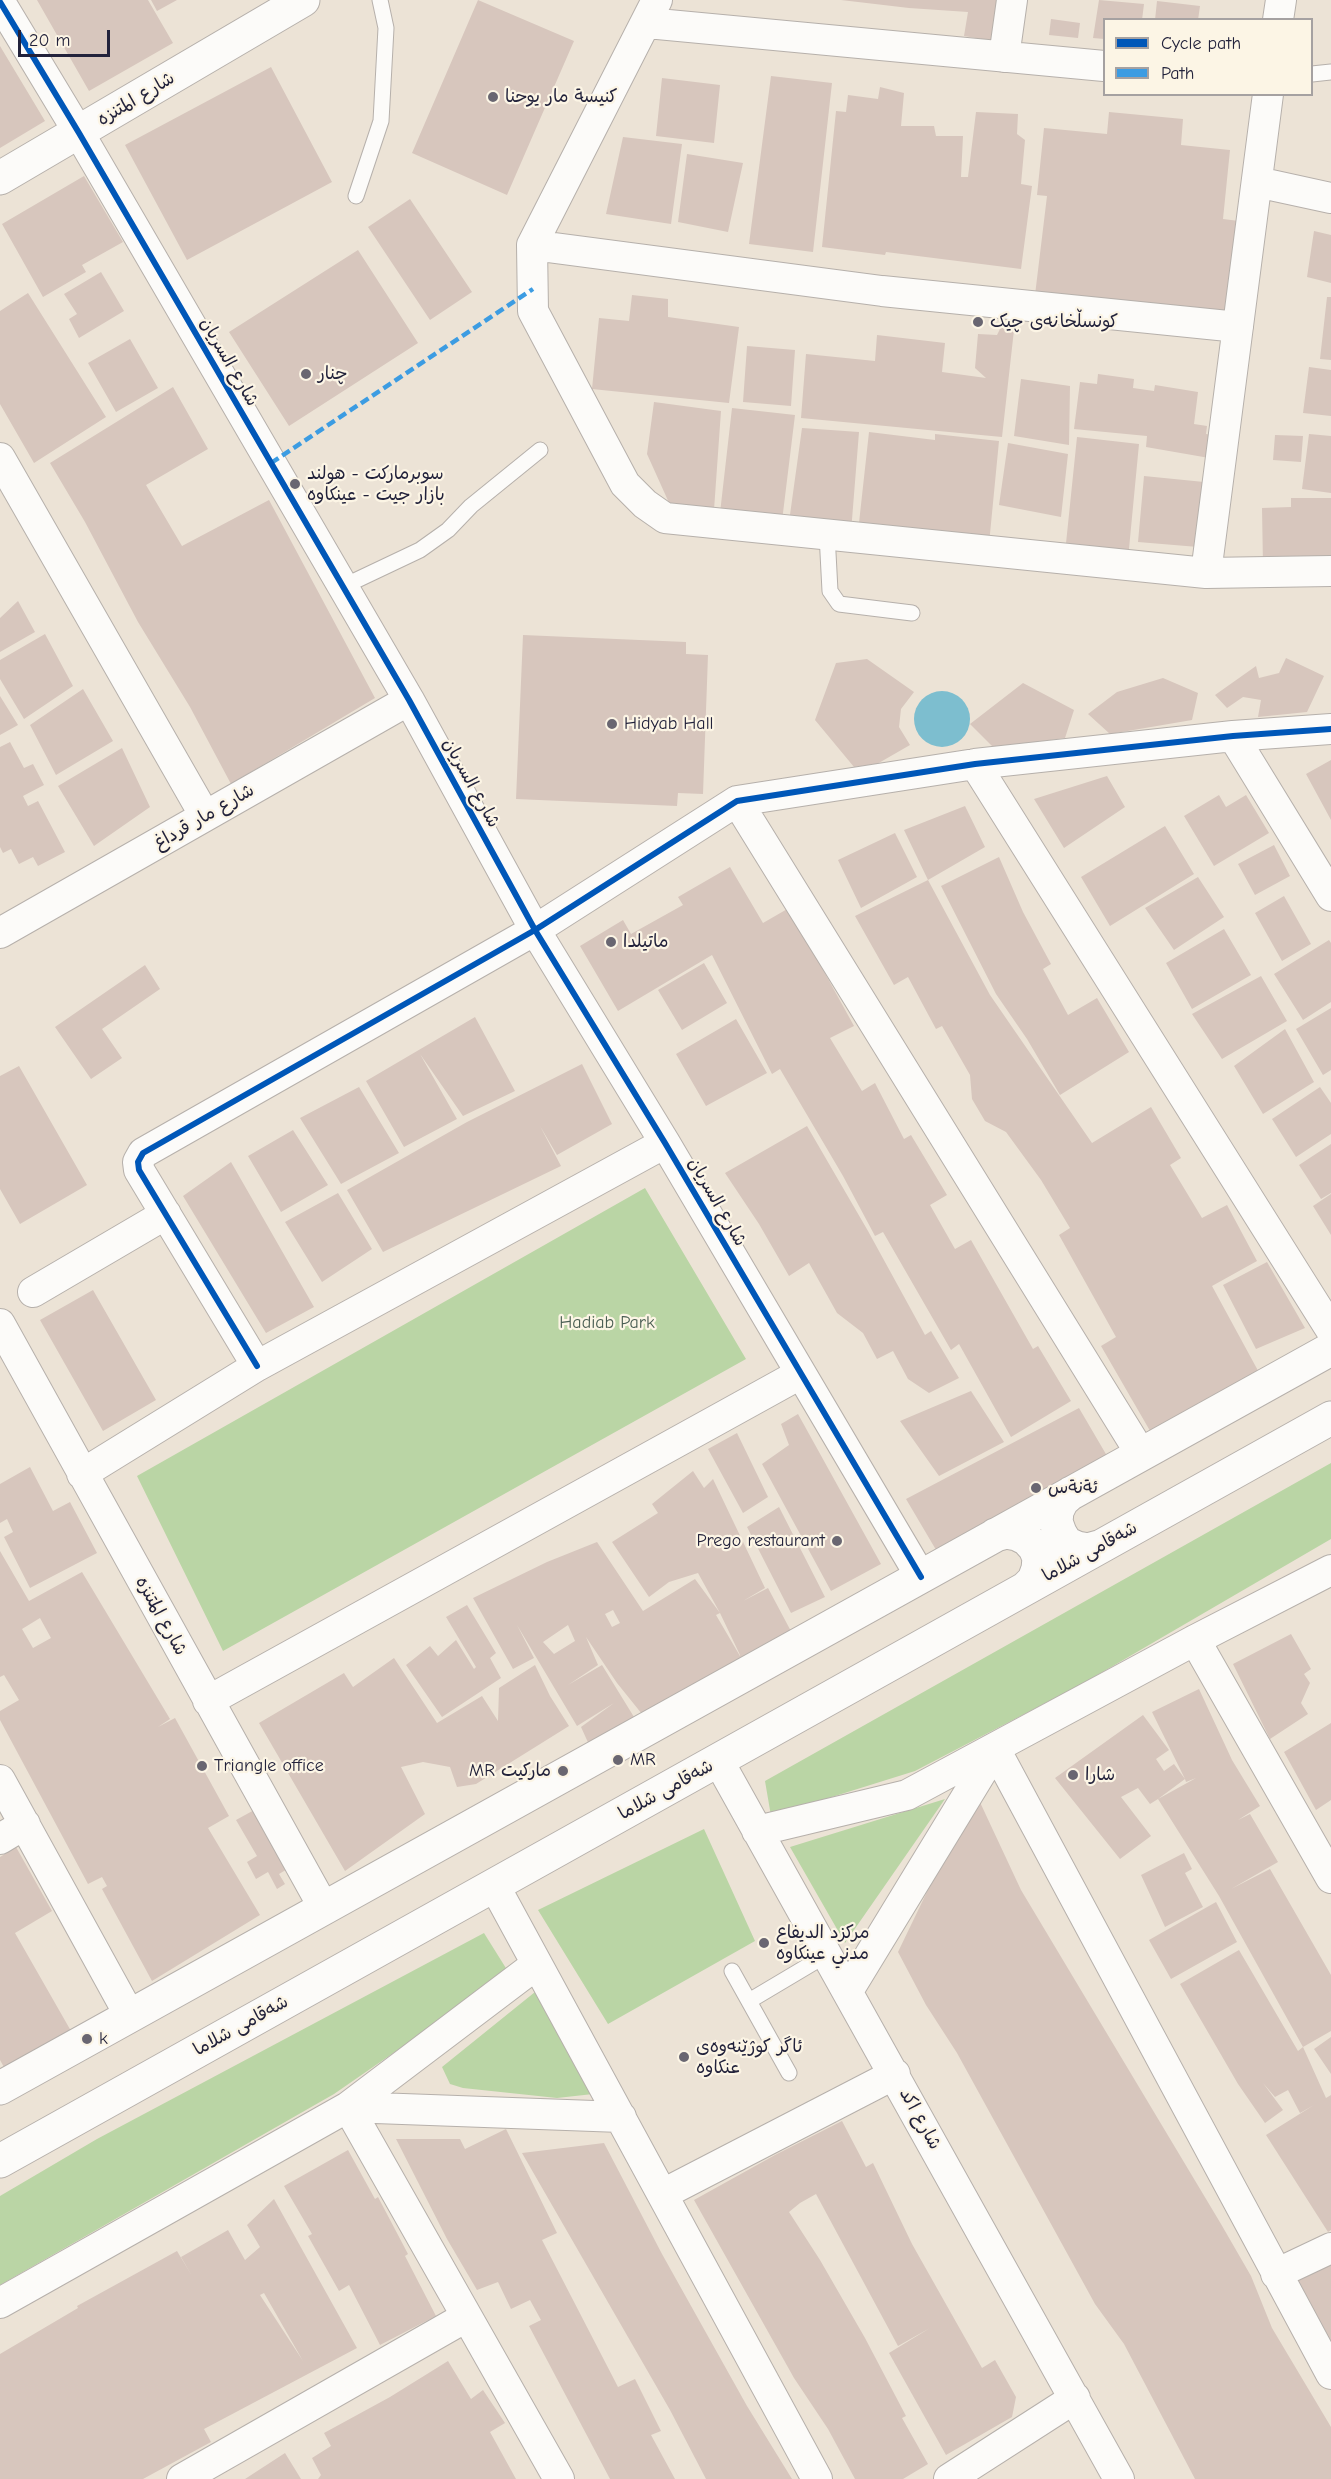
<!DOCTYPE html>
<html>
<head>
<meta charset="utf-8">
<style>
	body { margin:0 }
	#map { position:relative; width:1331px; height:2479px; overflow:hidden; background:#ece3d6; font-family:"Comic Neue",sans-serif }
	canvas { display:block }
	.legend { position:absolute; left:1103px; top:18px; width:210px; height:78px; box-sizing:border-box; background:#fcf5e5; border:2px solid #a5a1a1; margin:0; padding:8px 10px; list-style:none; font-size:18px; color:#22223b }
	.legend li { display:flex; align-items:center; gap:12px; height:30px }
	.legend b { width:30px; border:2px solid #a5a1a1 }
	.scale { position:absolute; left:18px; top:30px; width:92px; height:27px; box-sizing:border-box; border:3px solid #22223b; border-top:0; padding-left:8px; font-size:18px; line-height:21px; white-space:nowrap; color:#22223b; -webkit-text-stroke:4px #fcf5e5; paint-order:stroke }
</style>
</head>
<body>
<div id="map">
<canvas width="1331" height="2479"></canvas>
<ul class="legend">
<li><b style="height:8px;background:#0057b8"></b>Cycle path</li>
<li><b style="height:8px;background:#3c9ce2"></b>Path</li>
</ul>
<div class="scale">20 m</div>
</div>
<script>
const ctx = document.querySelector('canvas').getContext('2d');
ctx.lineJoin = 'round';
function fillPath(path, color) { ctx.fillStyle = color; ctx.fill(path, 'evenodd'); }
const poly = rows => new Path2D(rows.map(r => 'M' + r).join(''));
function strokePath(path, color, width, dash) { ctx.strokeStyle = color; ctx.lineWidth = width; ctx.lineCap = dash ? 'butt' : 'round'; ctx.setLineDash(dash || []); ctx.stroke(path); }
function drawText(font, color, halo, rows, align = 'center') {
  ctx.font = font + ' "Comic Neue","Playpen Sans Arabic",sans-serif'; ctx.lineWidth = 4.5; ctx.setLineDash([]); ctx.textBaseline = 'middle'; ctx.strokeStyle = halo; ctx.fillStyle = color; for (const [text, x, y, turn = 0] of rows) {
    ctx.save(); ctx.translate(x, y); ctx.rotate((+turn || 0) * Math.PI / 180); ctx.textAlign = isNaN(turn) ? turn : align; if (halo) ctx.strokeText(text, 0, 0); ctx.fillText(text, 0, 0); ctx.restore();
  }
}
fillPath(poly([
	[645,1188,746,1359,223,1651,137,1476],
	[1331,1463,1331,1539,1082,1684,915,1771,771,1816,765,1781],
	[945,1799,845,1943,790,1847],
	[704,1829,755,1941,608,2024,538,1910],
	[484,1933,509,1973,334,2094,0,2285,0,2196,97,2139],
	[535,1992,593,2094,557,2098,463,2088,450,2084,442,2067]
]), '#bad5a5');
fillPath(poly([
	'914 719a28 28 0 1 1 56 0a28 28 0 1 1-56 0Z'
]), '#7dbecf');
fillPath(poly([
	[37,0,148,0,173,43,89,91],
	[151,0,177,0,157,11],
	[478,0,574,41,507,195,412,153],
	[841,0,1005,0,999,42,964,36,968,12,909,8],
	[1099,0,1144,4,1142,20,1104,20,1104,39,1093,38],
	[1157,1,1200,6,1198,20,1155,20],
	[1051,19,1080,23,1078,38,1049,35],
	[0,46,45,121,0,148],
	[271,67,332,182,187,260,125,145],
	[771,76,832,83,813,252,749,244],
	[662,78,720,85,714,143,656,136],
	[880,87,904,93,901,126,934,126,936,136,963,136,961,177,968,177,976,112,1018,114,1017,134,1025,140,1021,184,1032,186,1021,269,886,252,885,255,822,247,836,111,846,112,848,95,878,99],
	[1109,112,1183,119,1181,145,1230,150,1223,219,1247,222,1236,322,1035,295,1047,196,1037,195,1044,128,1107,134],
	[623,137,682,144,671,224,606,214],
	[687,154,743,163,728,232,678,222],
	[84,176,123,242,82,265,86,272,43,297,2,224],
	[410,199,472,292,430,320,368,227],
	[1314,231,1331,235,1331,283,1307,277],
	[358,250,418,343,289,426,229,332],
	[101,272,124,311,79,338,69,319,77,314,64,294],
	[28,293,106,417,34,463,0,404,0,311],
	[632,295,668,299,668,317,739,327,729,403,592,389,599,318,629,321],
	[1327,297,1331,297,1331,360,1320,359],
	[1001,327,1014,330,1002,437,801,418,806,354,875,361,877,335,945,343,942,372,986,378,975,368,978,334,997,335],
	[130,339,158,388,116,412,88,363],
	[747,346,795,350,791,406,743,402],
	[1309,367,1331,370,1331,416,1303,413],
	[1098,374,1134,379,1133,388,1154,391,1155,385,1198,392,1194,424,1207,426,1206,434,1219,436,1215,459,1146,447,1147,436,1074,429,1080,382,1097,384],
	[1021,379,1070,386,1069,445,1014,436],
	[173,387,208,449,146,485,182,546,269,500,375,698,231,784,190,707,138,622,85,522,50,463],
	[654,402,721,411,714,510,670,505,647,454],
	[732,408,795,415,782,521,720,513],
	[802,428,859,432,851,532,789,522],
	[869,432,935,440,935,434,999,441,989,544,858,532],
	[1309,434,1331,436,1331,493,1302,489],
	[1275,435,1303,436,1301,462,1273,460],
	[1077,437,1139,444,1128,559,1065,553],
	[1008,443,1068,454,1061,517,999,505],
	[1144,476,1204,482,1198,547,1138,542],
	[1291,498,1331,498,1331,566,1263,566,1262,508,1291,507],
	[18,601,35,632,0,652,0,618],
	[45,634,73,686,24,719,0,679,0,660],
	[523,635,686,642,686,654,708,655,703,794,678,793,677,806,516,799],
	[1286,658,1324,676,1307,712,1258,717,1261,700,1243,697,1227,708,1215,695,1256,666,1259,678,1279,673],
	[867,659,914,692,901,709,899,727,910,745,877,764,854,767,815,720,836,663],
	[1163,678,1198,693,1192,720,1110,734,1088,714,1117,692],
	[1023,683,1074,710,1065,738,994,748,970,724],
	[83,689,113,741,56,775,30,725],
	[0,696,18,725,0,735],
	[10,742,24,768,33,764,44,785,23,796,28,806,38,801,65,852,38,866,33,857,19,864,11,849,3,853,0,847,0,747],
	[122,748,150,807,94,846,58,786],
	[1331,760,1331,820,1306,774],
	[1107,776,1125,807,1064,848,1034,799],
	[1219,795,1226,807,1246,795,1269,833,1214,866,1184,816],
	[965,806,985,847,928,880,990,995,1092,1143,1151,1107,1181,1158,1170,1165,1202,1218,1227,1205,1257,1261,1212,1286,1262,1378,1153,1436,1101,1346,1116,1337,1059,1235,1070,1228,1041,1180,1006,1132,985,1121,972,1099,970,1075,942,1026,936,1029,908,977,894,985,855,916,928,880,904,830],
	[1165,826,1194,874,1110,926,1081,877],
	[895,833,917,877,861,908,838,860],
	[1274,845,1290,876,1255,895,1238,864],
	[999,857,1023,912,1051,964,1043,969,1068,1015,1097,998,1129,1052,1060,1095,1027,1039,996,994,941,886],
	[730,867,763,923,789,908,854,1026,830,1038,862,1091,875,1083,904,1139,911,1135,947,1195,930,1205,955,1249,971,1240,1033,1349,1038,1346,1071,1401,1011,1437,959,1344,951,1350,883,1232,875,1236,843,1176,780,1069,772,1074,712,955,618,1011,580,946,623,920,631,934,683,905,678,897],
	[1198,877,1224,917,1174,950,1145,908],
	[1284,896,1311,944,1282,961,1255,913],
	[1224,929,1251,975,1192,1009,1166,963],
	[1329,940,1331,943,1331,1002,1303,1020,1274,974],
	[704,963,727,1003,682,1030,658,990],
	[145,965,160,989,102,1029,122,1058,91,1079,55,1027],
	[1261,976,1287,1021,1222,1059,1192,1014],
	[1331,1008,1331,1070,1323,1075,1296,1029],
	[475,1017,515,1091,463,1116,420,1054,457,1119,404,1147,366,1081],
	[736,1019,767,1073,706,1106,676,1054],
	[1285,1029,1314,1082,1263,1114,1234,1066],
	[582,1064,612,1124,557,1155,540,1126,561,1166,383,1252,347,1190,467,1122],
	[19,1066,87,1185,20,1224,0,1189,0,1076],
	[359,1087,399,1153,341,1184,300,1118],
	[1320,1087,1331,1103,1331,1134,1296,1157,1272,1119],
	[807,1126,868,1231,925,1335,931,1331,959,1378,929,1393,908,1379,893,1351,877,1359,863,1333,837,1313,809,1263,789,1276,759,1224,725,1173],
	[293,1130,328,1185,281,1212,248,1156],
	[1331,1144,1331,1193,1321,1199,1299,1165],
	[231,1162,314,1307,266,1333,183,1196],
	[338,1193,372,1249,322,1282,285,1222],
	[1331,1194,1331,1235,1313,1206],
	[1267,1262,1305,1328,1256,1349,1223,1285],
	[93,1290,156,1400,103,1431,40,1320],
	[971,1391,1004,1442,939,1476,900,1421],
	[1079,1408,1110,1461,942,1560,906,1499],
	[798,1414,881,1564,831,1591,762,1464,789,1445,781,1424],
	[737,1433,768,1497,743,1513,708,1449],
	[30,1467,53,1511,70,1502,97,1553,30,1588,4,1537,13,1532,7,1519,0,1523,0,1484],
	[693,1471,704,1488,713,1479,765,1588,743,1601,768,1588,793,1635,646,1719,617,1683,586,1637,598,1665,568,1685,602,1665,634,1717,591,1749,581,1727,614,1703,577,1726,517,1625,534,1658,513,1669,473,1598,547,1562,597,1542,643,1611,695,1579,720,1613,698,1573,669,1582,649,1597,612,1542,658,1513,652,1504],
	[613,1610,620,1623,612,1627,605,1614],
	[720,1613,740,1655,740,1656,716,1615],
	[568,1625,575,1641,554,1654,543,1642],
	[779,1507,825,1597,791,1613,747,1527],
	[0,1551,29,1601,82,1572,170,1719,158,1727,175,1718,229,1816,208,1828,260,1915,152,1981,102,1889,107,1886,102,1877,88,1884,0,1720,0,1711,19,1700,4,1675,0,1677],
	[40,1618,51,1638,33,1648,22,1629],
	[467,1605,496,1653,490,1658,501,1678,442,1717,406,1665,430,1646,438,1656,456,1640,474,1669,476,1667,446,1617],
	[1291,1634,1311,1669,1304,1674,1310,1683,1301,1703,1308,1714,1270,1739,1233,1664],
	[394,1658,437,1723,482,1696,498,1721,499,1688,535,1665,550,1696,569,1726,476,1784,457,1787,450,1767,423,1762,401,1767,425,1814,345,1871,259,1723,344,1673,353,1687],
	[1199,1689,1232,1760,1260,1806,1238,1820,1250,1814,1278,1862,1231,1889,1270,1869,1331,1975,1331,2031,1303,2047,1219,1896,1158,1799,1150,1804,1138,1788,1121,1797,1151,1836,1120,1859,1055,1778,1143,1715,1169,1750,1156,1759,1164,1771,1174,1764,1185,1779,1152,1712],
	[1196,1778,1158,1799,1185,1779,1186,1782],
	[1331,1723,1331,1800,1316,1810,1284,1752],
	[978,1798,1021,1890,1221,2224,1251,2276,1272,2328,1331,2427,1331,2479,1195,2479,1124,2344,1095,2304,957,2053,926,2005,898,1952,937,1871],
	[256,1809,289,1868,279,1874,285,1884,277,1889,268,1872,256,1879,247,1862,257,1856,236,1820],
	[16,1847,52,1911,15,1933,71,2031,5,2069,0,2060,0,1857],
	[1184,1853,1192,1869,1185,1873,1203,1907,1165,1927,1141,1875],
	[1216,1902,1237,1942,1171,1979,1149,1940],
	[1239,1950,1298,2051,1303,2047,1326,2098,1331,2095,1331,2230,1328,2232,1266,2135,1314,2105,1300,2113,1288,2090,1275,2097,1263,2083,1283,2110,1265,2123,1238,2084,1180,1984],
	[1331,2037,1331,2074,1314,2049],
	[842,2121,866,2167,873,2163,912,2244,982,2368,995,2360,1016,2397,1012,2417,946,2455,889,2353,930,2328,898,2346,816,2194,800,2203,789,2212,820,2260,865,2338,906,2416,902,2418,928,2464,903,2479,855,2479,828,2429,794,2378,694,2200,775,2155],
	[506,2129,557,2233,542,2240,618,2387,635,2379,661,2431,651,2435,675,2479,610,2479,529,2326,541,2320,530,2300,511,2309,498,2282,477,2290,447,2239,396,2139,460,2139,465,2149],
	[604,2143,662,2254,747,2406,792,2479,706,2479,670,2410,522,2153],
	[348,2150,375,2199,378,2197,408,2254,405,2256,436,2316,380,2345,349,2285,339,2291,308,2236,312,2234,284,2186],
	[274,2199,357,2348,204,2429,211,2442,143,2479,0,2479,0,2354,78,2308,77,2306,177,2251,192,2276,181,2257,228,2230,245,2260,260,2247,247,2225],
	[264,2293,303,2361,260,2295],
	[1331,2265,1331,2350,1292,2283],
	[448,2361,471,2399,483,2390,505,2423,490,2432,516,2479,318,2479,321,2475,312,2458,331,2446,324,2433,390,2397],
	[285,2453,301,2479,245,2479]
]), '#d7c6bd');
const service = poly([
	[1312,74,1331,72],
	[356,196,381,121,386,28,380,0],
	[827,534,830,591,839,604,912,613],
	[342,587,420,550,448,530,471,506,540,450],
	[732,1971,789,2073],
	[749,2001,828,1954]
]);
const minor = poly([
	[657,0,532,245,533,311,625,484,645,504,665,518,1206,573,1331,571],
	[0,2,79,133,409,700,535,930,665,1143,921,1577],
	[1278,20,1281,0],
	[647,23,1104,66],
	[1004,57,1012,0],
	[1257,182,1331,198],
	[532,245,882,291,1238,327],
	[0,458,205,816],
	[1206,573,1268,94],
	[1233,736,1331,896],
	[975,764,1331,1330],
	[737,801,1141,1454],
	[0,933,409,700],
	[33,1292,166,1214],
	[0,1324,324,1908],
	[257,1366,139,1170,138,1162,143,1153,535,930,737,801,975,764,1233,736,1331,729],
	[82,1474,257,1366,665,1143],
	[1195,1640,1331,1878],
	[208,1701,800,1374],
	[995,1749,1331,2374],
	[718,1760,1119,2479],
	[0,1780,130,2016],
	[757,1831,907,1795,1195,1640,1331,1570],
	[0,1839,25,1824],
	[494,1885,817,2479],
	[848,1991,995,1750],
	[663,2194,895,2074],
	[1276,2274,1331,2248],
	[0,2303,348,2107,537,1964],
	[182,2479,466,2317],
	[559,2479,348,2107,621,2117],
	[949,2479,1075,2398]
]);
const tertiary = poly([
	[0,178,303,0]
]);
const secondary = poly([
	[1071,1493,1062,1501,1057,1511,1056,1522,1060,1533,1066,1543,1077,1548,1088,1550,1099,1547],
	[995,1535,1006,1532,1017,1534,1027,1539,1035,1548,1039,1558,1038,1569,1034,1580,1026,1588],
	[0,2088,1331,1349],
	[0,2161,1331,1418]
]);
strokePath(service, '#b6b0ab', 17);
strokePath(minor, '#b6b0ab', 32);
strokePath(tertiary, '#b6b0ab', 35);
strokePath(secondary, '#b6b0ab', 35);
strokePath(service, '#fcfbf9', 15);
strokePath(minor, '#fcfbf9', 30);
strokePath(tertiary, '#fcfbf9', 33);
strokePath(secondary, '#fcfbf9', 33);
strokePath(poly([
	[271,463,533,289]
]), '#3c9ce2', 4.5, [9, 4.5]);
strokePath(poly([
	[0,2,79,133,409,700,535,930,665,1143,921,1577],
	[257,1366,139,1170,138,1162,143,1153,535,930,737,801,975,764,1233,736,1331,729]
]), '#0057b8', 6);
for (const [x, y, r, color] of [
	[493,97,6,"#696671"],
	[978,322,6,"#696671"],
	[306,374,6,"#696671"],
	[295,484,6,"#696671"],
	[612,724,6,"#696671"],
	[611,942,6,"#696671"],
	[1036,1488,6,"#696671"],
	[837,1541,6,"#696671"],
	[618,1760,6,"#696671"],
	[202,1766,6,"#696671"],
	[563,1771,6,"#696671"],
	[1073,1775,6,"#696671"],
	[764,1943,6,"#696671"],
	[87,2039,6,"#696671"],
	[684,2057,6,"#696671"]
]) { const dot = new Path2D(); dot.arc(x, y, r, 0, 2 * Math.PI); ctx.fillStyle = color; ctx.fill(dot); strokePath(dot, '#fcf5e5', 2); }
drawText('18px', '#22223b', '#fcf5e5', [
	["كنيسة مار يوحنا",505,97],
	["کونسڵخانەی چیک",990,322],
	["چنار",318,374],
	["سوبرماركت - هولند",307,474],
	["بازار جيت - عينكاوه",307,495],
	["Hidyab Hall",624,724],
	["ماتیلدا",623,942],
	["ئةنةس",1048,1488],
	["Prego restaurant",825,1541,"right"],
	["MR",630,1760],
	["Triangle office",214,1766],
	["MR ماركيت",551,1771,"right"],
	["شارا",1085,1775],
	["مرکزد الدیفاع",776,1933],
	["مدني عينكاوه",776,1954],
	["k",99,2039],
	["ئاگر كوژێنه‌وه‌ی",696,2047],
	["عنكاوه",696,2068]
], 'left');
drawText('18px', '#22223b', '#fcf5e5', [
	["شارع المتنزه",136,99,-31],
	["شارع السريان",229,362,60],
	["شارع السريان",471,783,61],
	["شارع مار قرداغ",204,817,-30],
	["شارع السريان",717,1202,60],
	["شەقامی شلاما",1090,1552,-29],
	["شارع المتنزه",161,1616,61],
	["شەقامی شلاما",666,1790,-29],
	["شەقامی شلاما",241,2026,-29],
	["شارع اكد",920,2119,61]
]);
drawText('18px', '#495d52', '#fcf5e5', [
	["Hadiab Park",607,1323]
]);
</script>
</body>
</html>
